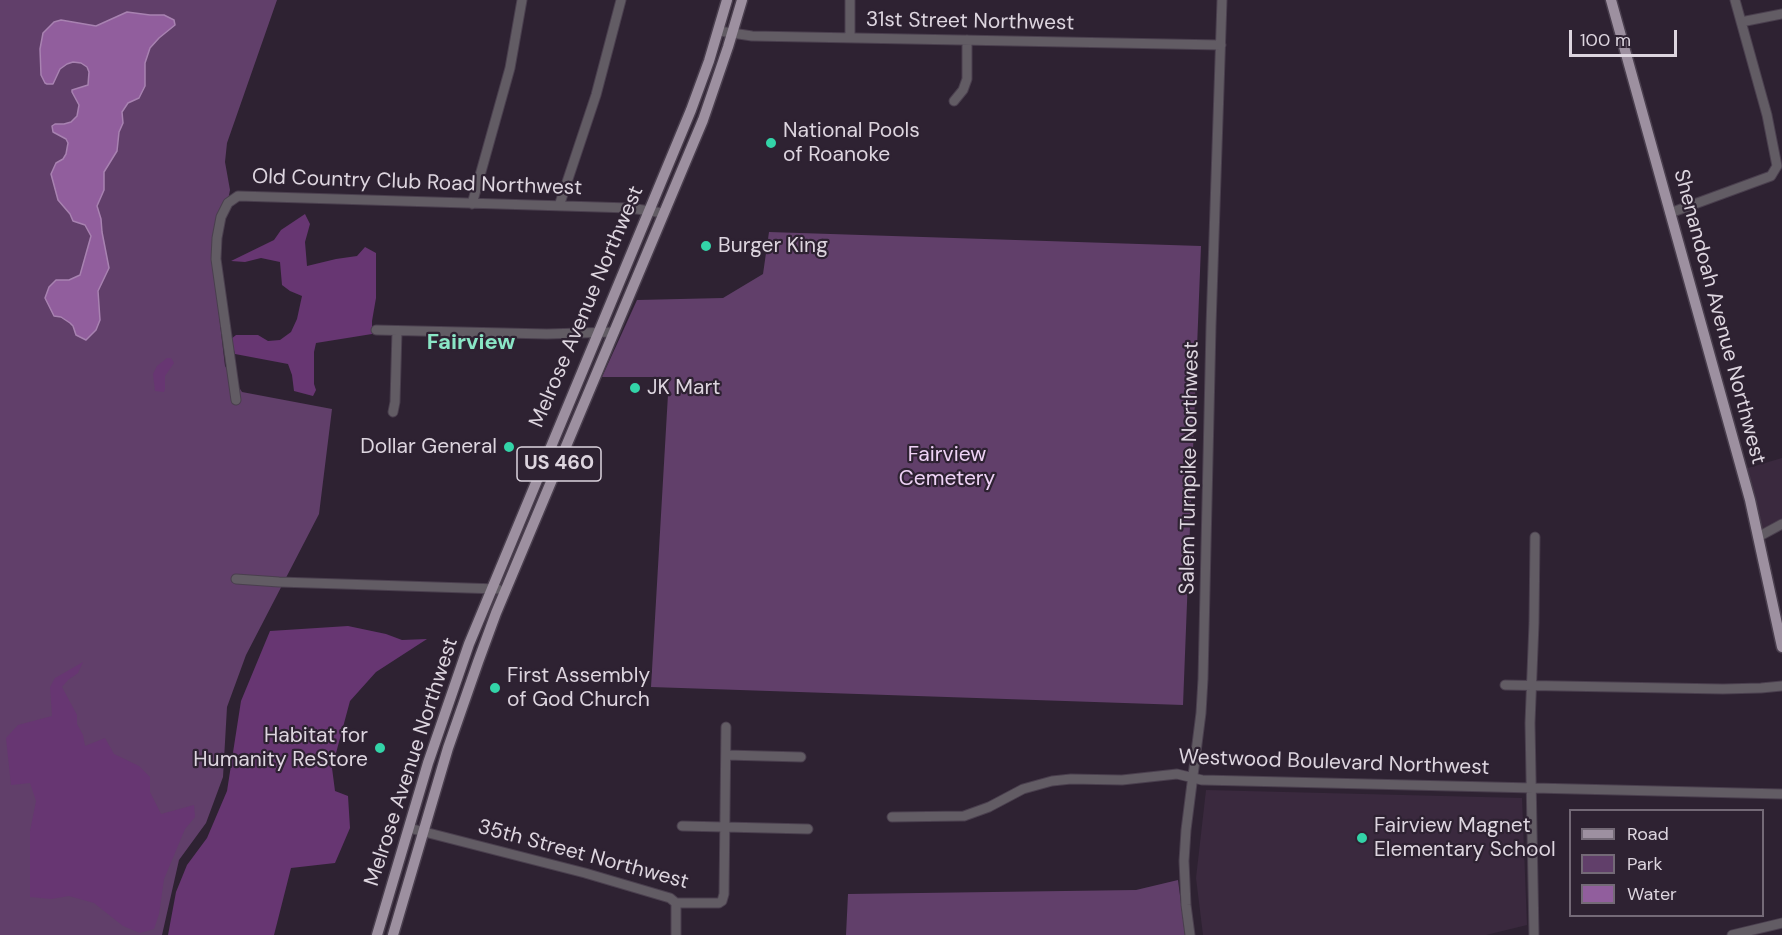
<!DOCTYPE html>
<html>
<head>
<meta charset="utf-8">
<style>
	body { margin:0 }
	#map { position:relative; width:1782px; height:935px; overflow:hidden; background:#2e2232; font-family:"DM Sans",sans-serif }
	canvas { display:block }
	.legend { position:absolute; left:1569px; top:809px; width:195px; height:108px; box-sizing:border-box; background:#2e2232; border:2px solid #746a77; margin:0; padding:8px 10px; list-style:none; font-size:18px; color:#ddd5df }
	.legend li { display:flex; align-items:center; gap:12px; height:30px }
	.legend b { width:30px; border:2px solid #746a77 }
	.scale { position:absolute; left:1569px; top:30px; width:108px; height:27px; box-sizing:border-box; border:3px solid #ddd5df; border-top:0; padding-left:8px; font-size:18px; line-height:21px; white-space:nowrap; color:#ddd5df; -webkit-text-stroke:4px #2e2232; paint-order:stroke }
</style>
</head>
<body>
<div id="map">
<canvas width="1782" height="935"></canvas>
<ul class="legend">
<li><b style="height:8px;background:#9d90a0"></b>Road</li>
<li><b style="height:16px;background:#613f6a"></b>Park</li>
<li><b style="height:16px;background:#915e9d"></b>Water</li>
</ul>
<div class="scale">100 m</div>
</div>
<script>
const ctx = document.querySelector('canvas').getContext('2d');
ctx.lineJoin = 'round';
function fillPath(path, color) { ctx.fillStyle = color; ctx.fill(path, 'evenodd'); }
const poly = rows => new Path2D(rows.map(r => 'M' + r).join(''));
function strokePath(path, color, width, dash) { ctx.strokeStyle = color; ctx.lineWidth = width; ctx.lineCap = dash ? 'butt' : 'round'; ctx.setLineDash(dash || []); ctx.stroke(path); }
function drawText(font, color, halo, rows, align = 'center') {
  ctx.font = font + ' "DM Sans",sans-serif'; ctx.lineWidth = 4.5; ctx.setLineDash([]); ctx.textBaseline = 'middle'; ctx.strokeStyle = halo; ctx.fillStyle = color; for (const [text, x, y, turn = 0] of rows) {
    ctx.save(); ctx.translate(x, y); ctx.rotate((+turn || 0) * Math.PI / 180); ctx.textAlign = isNaN(turn) ? turn : align; if (halo) ctx.strokeText(text, 0, 0); ctx.fillText(text, 0, 0); ctx.restore();
  }
}
fillPath(poly([
	[1782,458,1782,522,1758,537,1741,470],
	[1206,790,1522,798,1527,925,1486,935,1203,935,1196,878]
]), '#3a293e');
fillPath(poly([
	[0,0,277,0,227,143,225,162,230,190,214,273,225,366,242,392,332,409,319,514,246,655,227,707,223,777,206,823,179,860,162,935,0,935],
	[769,232,1201,246,1183,705,651,687,669,377,602,377,637,300,723,298,763,274],
	[1178,880,1185,935,846,935,848,894,1136,890]
]), '#613f6a');
fillPath(poly([
	[305,214,310,224,305,242,307,266,336,259,357,256,365,247,376,253,376,298,372,321,372,334,316,343,314,352,314,384,316,390,313,396,294,391,292,375,288,364,235,354,231,339,236,335,258,335,268,341,280,340,291,332,297,319,302,296,290,291,282,285,280,262,261,258,245,262,231,261,274,240,281,230],
	[167,358,171,358,174,363,165,376,165,389,164,392,155,391,153,374,157,366],
	[348,626,386,634,402,640,427,639,376,672,350,701,332,768,335,791,348,796,350,828,335,863,291,868,274,935,168,935,176,892,187,865,207,838,227,791,241,701,270,631],
	[83,662,78,673,68,680,62,687,77,715,77,724,83,735,85,746,105,738,114,754,139,766,150,777,150,792,161,814,194,805,195,817,185,829,164,879,159,914,154,929,140,933,123,926,94,903,69,896,51,899,30,897,30,831,36,801,30,783,11,785,6,738,18,725,52,716,50,687,55,678]
]), '#673672');
const water = poly([
	[127,12,150,15,164,15,174,20,175,25,159,38,150,48,145,63,145,86,139,98,128,103,122,112,123,123,119,132,117,151,104,172,104,190,97,206,101,219,102,232,109,268,98,291,100,320,96,330,86,340,76,335,73,326,70,323,61,317,54,316,45,298,49,287,56,280,69,280,80,275,91,236,85,225,73,221,70,214,58,200,51,174,56,163,63,159,66,154,68,143,66,139,53,132,52,126,55,124,64,124,71,122,77,116,79,105,72,92,72,90,88,85,89,72,87,67,81,63,73,62,67,64,60,69,53,84,47,84,45,83,41,75,40,49,43,33,54,22,61,20,96,26,127,12]
]);
fillPath(water, '#915e9d');
strokePath(water, '#a882b1', 1.5);
const minor = poly([
	[1741,22,1782,14],
	[719,31,752,36,1221,45],
	[850,38,850,0],
	[954,101,963,90,967,79,967,40],
	[472,204,510,68,522,0],
	[559,206,596,95,621,0],
	[1670,213,1771,176,1777,166,1767,115,1735,0],
	[376,330,547,334,614,332],
	[236,400,216,259,217,238,221,217,228,203,238,196,630,208,663,213],
	[393,412,395,402,397,331],
	[1758,537,1782,524],
	[236,579,279,582,498,589],
	[1505,685,1723,689,1761,688,1782,686],
	[726,755,801,757],
	[892,817,964,816,989,807,1023,789,1052,781,1071,779,1122,780,1177,774,1202,780,1782,794],
	[682,826,808,829],
	[409,828,585,873,670,898,676,903,719,903,722,901,724,894,726,727],
	[676,903,676,935],
	[1190,935,1186,905,1184,861,1186,830,1201,713,1203,679,1211,326,1222,0],
	[1534,935,1530,723,1534,623,1535,537],
	[1732,935,1782,923]
]);
const major = poly([
	[1611,0,1750,500,1782,647],
	[377,935,428,763,469,644,691,110,709,61,727,0],
	[393,935,448,748,478,662,496,613,703,120,728,47,742,0]
]);
strokePath(minor, '#4a3f4e', 11);
strokePath(major, '#4a3f4e', 13);
strokePath(minor, '#625c64', 9);
strokePath(major, '#9d90a0', 10);
for (const [x, y, r, color] of [
	[771,143,6,"#33d4a8"],
	[706,246,6,"#33d4a8"],
	[635,388,6,"#33d4a8"],
	[509,447,6,"#33d4a8"],
	[495,688,6,"#33d4a8"],
	[380,748,6,"#33d4a8"],
	[1362,838,6,"#33d4a8"]
]) { const dot = new Path2D(); dot.arc(x, y, r, 0, 2 * Math.PI); ctx.fillStyle = color; ctx.fill(dot); strokePath(dot, '#2e2232', 2); }
for (const [x, y, w] of [
	[559,464,84]
]) { const box = new Path2D(); box.roundRect(x - w / 2, y - 17, w, 34, 4.5); ctx.fillStyle = '#2e2232'; ctx.fill(box); strokePath(box, '#ddd5df', 1.5); }
drawText('bold 20px', '#ddd5df', null, [
	["US 460",559,464]
]);
drawText('21px', '#ddd5df', '#2e2232', [
	["31st Street Northwest",970,22,1],
	["Old Country Club Road Northwest",417,183,2],
	["Melrose Avenue Northwest",587,307,-67],
	["Shenandoah Avenue Northwest",1719,317,75],
	["Salem Turnpike Northwest",1190,468,-89],
	["Melrose Avenue Northwest",412,762,-72],
	["Westwood Boulevard Northwest",1334,763,2],
	["35th Street Northwest",583,855,15]
]);
drawText('21px', '#ddd5df', '#2e2232', [
	["National Pools",783,131],
	["of Roanoke",783,155],
	["Burger King",718,246],
	["JK Mart",647,388],
	["Dollar General",497,447,"right"],
	["First Assembly",507,676],
	["of God Church",507,700],
	["Habitat for",368,736,"right"],
	["Humanity ReStore",368,760,"right"],
	["Fairview Magnet",1374,826],
	["Elementary School",1374,850]
], 'left');
drawText('21px', '#efd3f6', '#2e2232', [
	["Fairview",947,455],
	["Cemetery",947,479]
]);
drawText('bold 22px', '#8ae6c6', '#2e2232', [
	["Fairview",471,343]
]);
</script>
</body>
</html>
